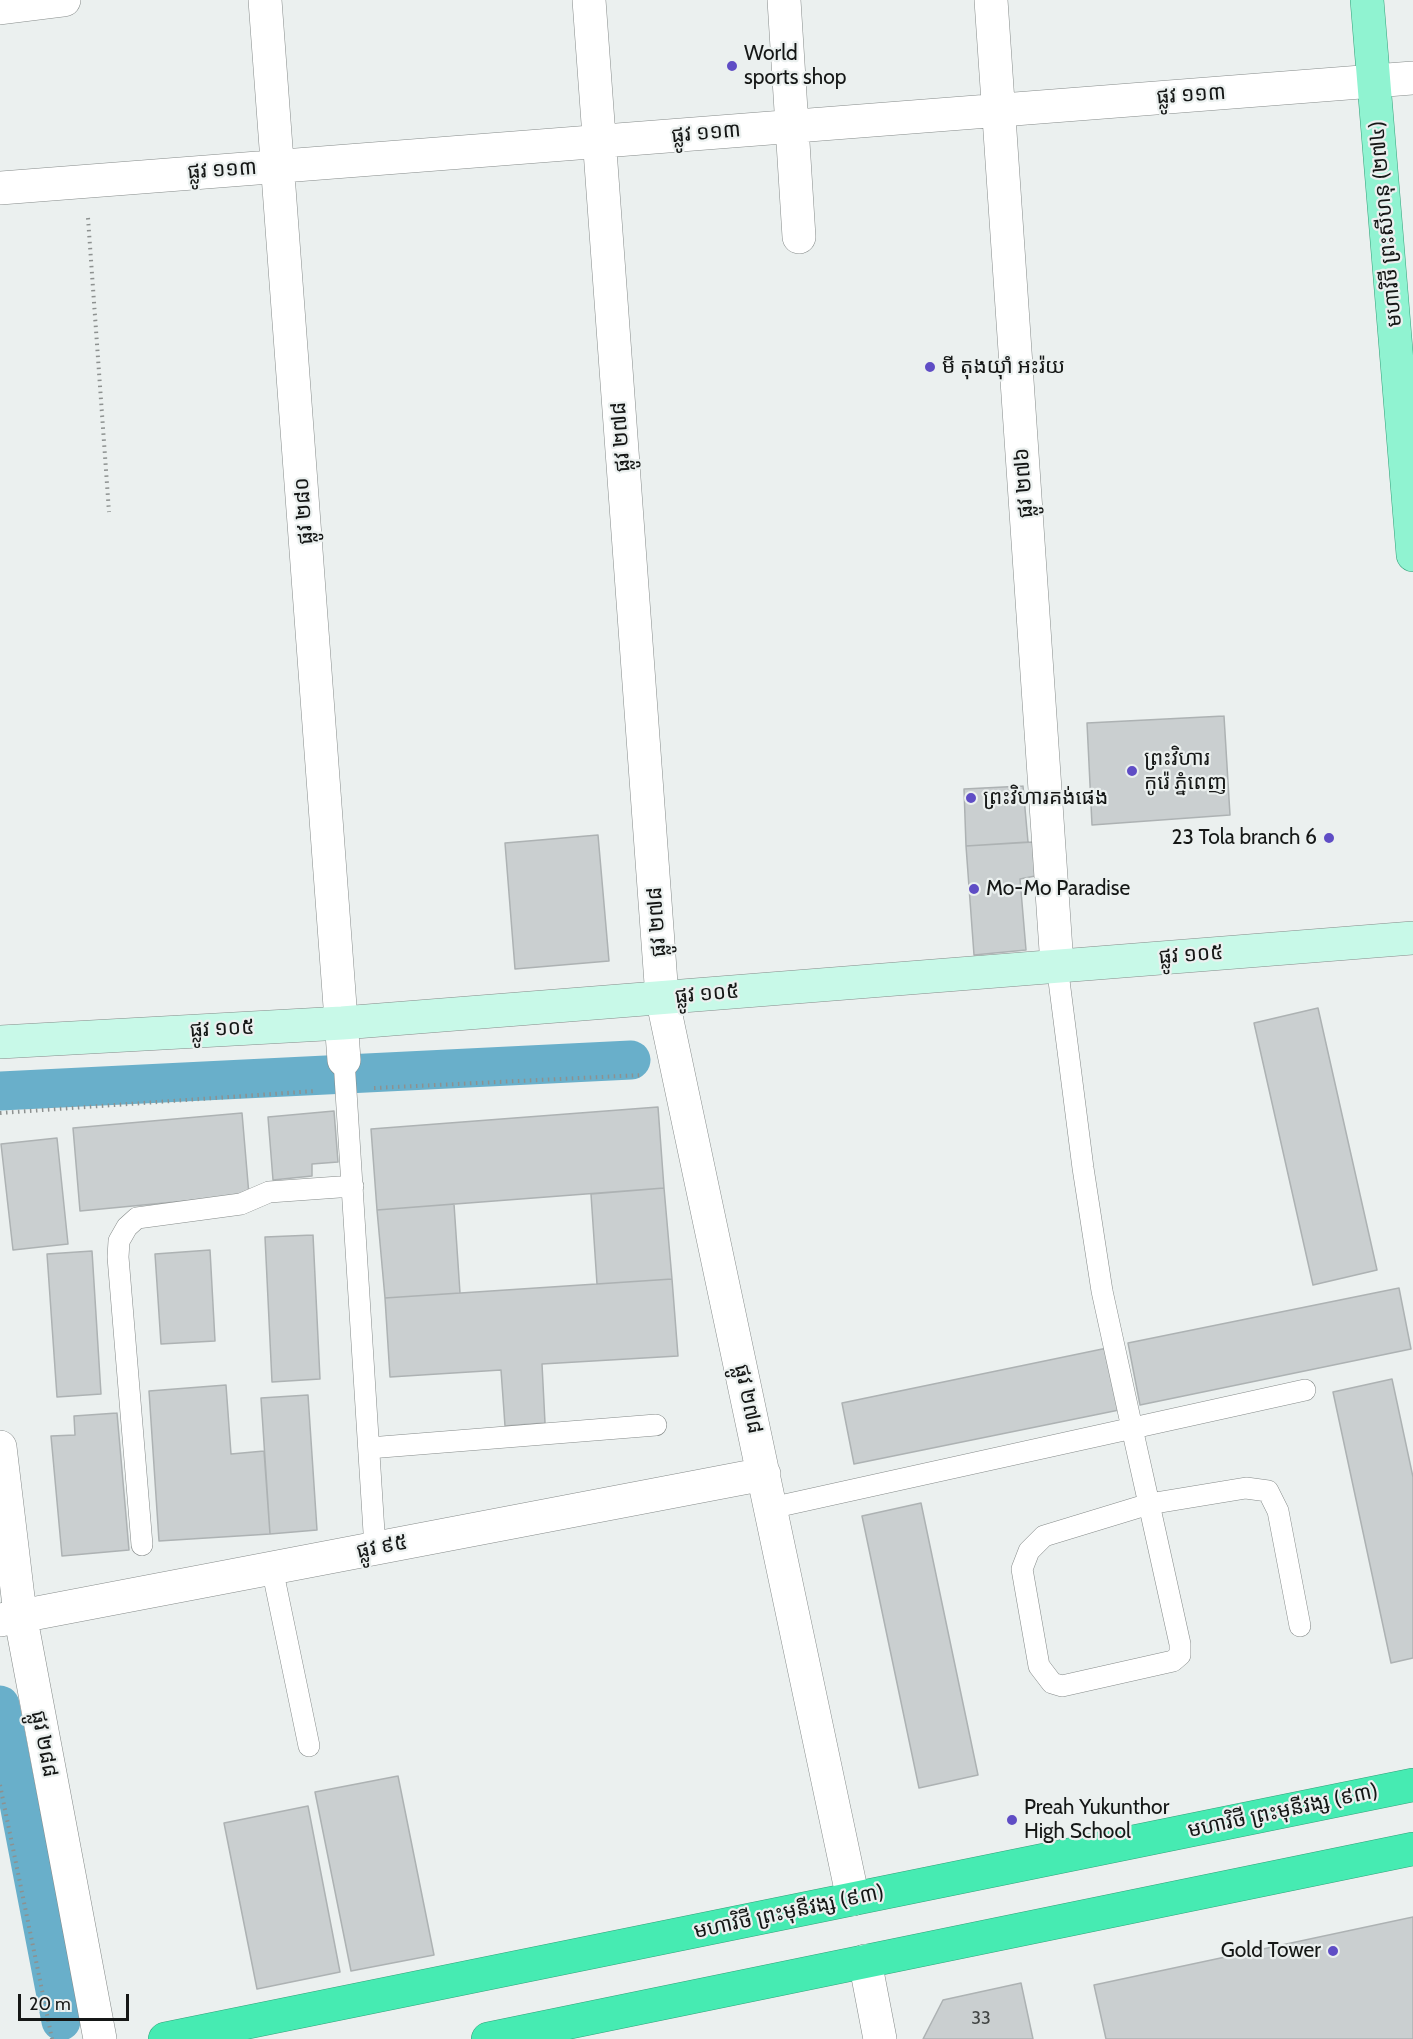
<!DOCTYPE html>
<html>
<head>
<meta charset="utf-8">
<style>
	body { margin:0 }
	#map { position:relative; width:1413px; height:2039px; overflow:hidden; background:#ebf0ef; font-family:Cabin,sans-serif }
	canvas { display:block }
	.scale { position:absolute; left:18px; top:1994px; width:111px; height:27px; box-sizing:border-box; border:3px solid #151716; border-top:0; padding-left:8px; font-size:18px; line-height:21px; white-space:nowrap; color:#151716; -webkit-text-stroke:4px #ebf0ef; paint-order:stroke }
</style>
</head>
<body>
<div id="map">
<canvas width="1413" height="2039"></canvas>
<div class="scale">20 m</div>
</div>
<script>
const ctx = document.querySelector('canvas').getContext('2d');
ctx.lineJoin = 'round';
const poly = rows => new Path2D(rows.map(r => 'M' + r).join(''));
function strokePath(path, color, width, dash) { ctx.strokeStyle = color; ctx.lineWidth = width; ctx.lineCap = dash ? 'butt' : 'round'; ctx.setLineDash(dash || []); ctx.stroke(path); }
function fillPath(path, color) { ctx.fillStyle = color; ctx.fill(path, 'evenodd'); }
function drawText(font, color, halo, rows, align = 'center') {
  ctx.font = font + ' Cabin,"Noto Sans Khmer",sans-serif'; ctx.lineWidth = 4.5; ctx.setLineDash([]); ctx.textBaseline = 'middle'; ctx.strokeStyle = halo; ctx.fillStyle = color; for (const [text, x, y, turn = 0] of rows) {
    ctx.save(); ctx.translate(x, y); ctx.rotate((+turn || 0) * Math.PI / 180); ctx.textAlign = isNaN(turn) ? turn : align; if (halo) ctx.strokeText(text, 0, 0); ctx.fillText(text, 0, 0); ctx.restore();
  }
}
strokePath(poly([
	[0,1091,631,1060],
	[0,1705,61,2021]
]), '#69afca', 39);
const building = poly([
	[1224,716,1230,815,1092,825,1087,723,1224,716],
	[1023,786,1028,842,966,846,964,789,1023,786],
	[598,835,609,961,515,969,505,843,598,835],
	[1034,842,1035,876,1020,879,1026,950,974,955,966,846,1034,842],
	[1318,1008,1377,1270,1313,1285,1254,1023,1318,1008],
	[658,1107,664,1188,377,1210,371,1129,658,1107],
	[334,1111,338,1162,312,1164,312,1176,273,1180,268,1117,334,1111],
	[242,1113,249,1195,80,1211,73,1128,242,1113],
	[57,1138,68,1244,13,1250,1,1144,57,1138],
	[664,1188,672,1279,597,1284,591,1194,664,1188],
	[454,1204,460,1293,385,1298,377,1210,454,1204],
	[313,1235,320,1379,272,1382,265,1237,313,1235],
	[210,1250,215,1341,161,1344,155,1254,210,1250],
	[92,1251,101,1394,57,1397,47,1254,92,1251],
	[672,1279,678,1356,542,1364,545,1423,505,1426,501,1370,390,1377,385,1298,672,1279],
	[1399,1288,1411,1349,1140,1405,1128,1343,1399,1288],
	[1112,1347,1124,1409,854,1464,842,1403,1112,1347],
	[1392,1379,1413,1477,1413,1658,1391,1663,1333,1392,1392,1379],
	[226,1385,231,1454,264,1451,270,1534,159,1541,149,1391,226,1385],
	[308,1395,317,1530,270,1534,261,1398,308,1395],
	[117,1413,129,1550,62,1556,51,1436,75,1435,74,1416,117,1413],
	[921,1503,978,1775,919,1788,862,1516,921,1503],
	[398,1776,434,1955,351,1971,315,1792,398,1776],
	[308,1806,340,1972,257,1989,224,1823,308,1806],
	[1413,1917,1413,2039,1106,2039,1094,1985,1413,1917],
	[1021,1983,1033,2039,923,2039,943,2000,1021,1983]
]);
fillPath(building, '#cacfd0');
strokePath(building, '#adb2b3', 1.5);
const lane = poly([
	[1057,965,1083,1168,1102,1291,1132,1428,1149,1504,1180,1644,1180,1655,1173,1661,1062,1686,1052,1683,1039,1666,1022,1569,1029,1551,1044,1536,1149,1504,1246,1488,1268,1491,1278,1511,1300,1626],
	[344,1060,375,1548],
	[369,1448,656,1425],
	[771,1508,1305,1390],
	[142,1545,118,1257,119,1241,127,1227,137,1218,241,1204,269,1192,353,1186],
	[272,1568,309,1746]
]);
const street = poly([
	[265,0,344,1060],
	[589,0,662,997,853,1899],
	[784,0,799,237],
	[991,0,1057,965],
	[0,8,64,0],
	[0,188,1413,78],
	[0,1447,20,1614,100,2039],
	[0,1620,764,1474],
	[865,1961,880,2039]
]);
const secondary = poly([
	[0,1042,342,1023,1413,938]
]);
const primary = poly([
	[1367,0,1413,555]
]);
const highway = poly([
	[165,2039,1413,1785],
	[488,2039,1413,1849]
]);
strokePath(lane, '#868b8a', 22);
strokePath(street, '#868b8a', 34);
strokePath(secondary, '#868b8a', 34);
strokePath(primary, '#35a17b', 34);
strokePath(highway, '#35a17b', 34);
strokePath(poly([
	[88,218,109,512],
	[374,1088,642,1075],
	[0,1113,315,1091],
	[0,1785,52,2039]
]), '#8d9190', 4, [1.5, 4.5]);
strokePath(lane, '#fff', 21);
strokePath(street, '#fff', 33);
strokePath(secondary, '#c8f9e8', 33);
strokePath(primary, '#90f3d1', 33);
strokePath(highway, '#46ebb2', 33);
for (const [x, y, r, color] of [
	[732,66,6,"#5f4dc5"],
	[930,367,6,"#5f4dc5"],
	[1132,771,6,"#5f4dc5"],
	[971,798,6,"#5f4dc5"],
	[1329,838,6,"#5f4dc5"],
	[974,889,6,"#5f4dc5"],
	[1012,1820,6,"#5f4dc5"],
	[1333,1951,6,"#5f4dc5"]
]) { const dot = new Path2D(); dot.arc(x, y, r, 0, 2 * Math.PI); ctx.fillStyle = color; ctx.fill(dot); strokePath(dot, '#ebf0ef', 2); }
drawText('18px', '#424544', null, [
	["33",981,2019]
]);
drawText('21px', '#151716', '#ebf0ef', [
	["World",744,54],
	["sports shop",744,78],
	["មី តុងយ៉ាំ អះរ៉យ",942,367],
	["ព្រះវិហារ",1144,759],
	["កូរ៉េ ភ្នំពេញ",1144,783],
	["ព្រះវិហារគង់ផេង",983,798],
	["23 Tola branch 6",1317,838,"right"],
	["Mo-Mo Paradise",986,889],
	["Preah Yukunthor",1024,1808],
	["High School",1024,1832],
	["Gold Tower",1321,1951,"right"]
], 'left');
drawText('21px', '#151716', '#ebf0ef', [
	["ផ្លូវ ១១៣",1191,95,-4],
	["ផ្លូវ ១១៣",706,133,-5],
	["ផ្លូវ ១១៣",222,170,-4],
	["មហាវិថី ព្រះសីហនុ (២៧៤)",1386,224,-95],
	["ផ្លូវ ២៧៨",621,437,-94],
	["ផ្លូវ ២៧៦",1024,483,-94],
	["ផ្លូវ ២៨០",304,511,-94],
	["ផ្លូវ ២៧៨",657,922,-94],
	["ផ្លូវ ១០៥",1191,955,-4],
	["ផ្លូវ ១០៥",707,994,-5],
	["ផ្លូវ ១០៥",222,1029,-3],
	["ផ្លូវ ២៧៨",748,1399,78],
	["ផ្លូវ ៩៥",382,1547,-11],
	["ផ្លូវ ២៨៨",44,1744,79],
	["មហាវិថី ព្រះមុនីវង្ស (៩៣)",1283,1811,-12],
	["មហាវិថី ព្រះមុនីវង្ស (៩៣)",789,1912,-12]
]);
</script>
</body>
</html>
